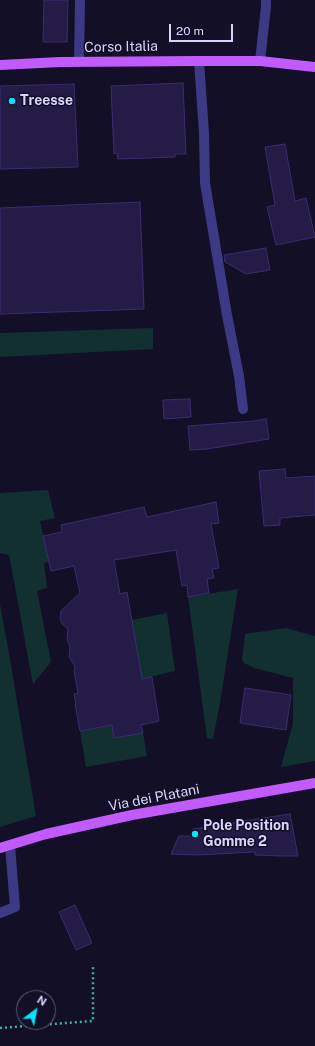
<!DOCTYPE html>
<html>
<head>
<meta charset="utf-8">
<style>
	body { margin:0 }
	#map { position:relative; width:315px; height:1046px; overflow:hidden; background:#130f26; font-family:"Public Sans",sans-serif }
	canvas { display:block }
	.north { position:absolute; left:16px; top:990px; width:40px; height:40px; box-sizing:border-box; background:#130f26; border:1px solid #625e7d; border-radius:50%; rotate:32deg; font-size:11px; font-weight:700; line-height:16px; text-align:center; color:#d9d4ff }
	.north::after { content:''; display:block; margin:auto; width:14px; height:18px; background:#00e5ff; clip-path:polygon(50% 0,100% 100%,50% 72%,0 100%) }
	.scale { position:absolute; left:169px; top:24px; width:64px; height:18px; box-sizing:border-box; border:2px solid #d9d4ff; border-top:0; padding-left:5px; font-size:12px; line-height:14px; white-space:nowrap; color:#d9d4ff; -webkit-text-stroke:3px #130f26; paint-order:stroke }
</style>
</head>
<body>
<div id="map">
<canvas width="315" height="1046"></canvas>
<div class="north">N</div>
<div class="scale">20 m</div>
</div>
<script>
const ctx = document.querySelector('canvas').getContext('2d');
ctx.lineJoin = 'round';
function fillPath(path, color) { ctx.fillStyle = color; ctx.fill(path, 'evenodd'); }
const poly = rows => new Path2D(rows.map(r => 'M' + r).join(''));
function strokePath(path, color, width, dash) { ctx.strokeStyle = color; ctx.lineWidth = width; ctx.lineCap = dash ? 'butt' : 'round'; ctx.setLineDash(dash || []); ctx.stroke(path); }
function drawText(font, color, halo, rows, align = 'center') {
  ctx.font = font + ' "Public Sans",sans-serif'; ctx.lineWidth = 3; ctx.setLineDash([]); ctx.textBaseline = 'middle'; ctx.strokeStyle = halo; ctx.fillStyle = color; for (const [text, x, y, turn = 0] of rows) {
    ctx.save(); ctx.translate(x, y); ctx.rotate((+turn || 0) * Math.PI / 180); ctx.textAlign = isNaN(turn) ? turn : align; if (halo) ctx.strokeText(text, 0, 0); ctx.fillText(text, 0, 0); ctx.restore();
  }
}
fillPath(poly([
	[153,328,153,349,0,357,0,333],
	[48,490,55,518,40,521,49,562,44,563,47,588,37,591,51,662,33,684,9,555,0,553,0,493],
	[238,589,220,703,213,739,207,738,188,597],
	[0,604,10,659,36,816,0,827],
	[167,613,175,671,142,679,132,620],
	[286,628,315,636,315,761,281,767,293,723,293,678,254,668,244,663,242,660,245,634],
	[112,725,114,738,143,733,147,756,86,767,80,731]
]), '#12302f');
const building = poly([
	[44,0,68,0,67,42,43,42,44,0],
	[183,83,186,154,175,154,175,157,118,159,117,153,114,154,111,86,183,83],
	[74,84,78,167,0,169,0,86,74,84],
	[285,144,295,201,306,198,315,237,276,245,267,207,275,205,265,147,285,144],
	[140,202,144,309,0,314,0,208,140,202],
	[266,248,270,270,246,274,225,262,224,255,266,248],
	[190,399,191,417,164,419,163,400,190,399],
	[266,419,269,439,207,449,190,450,188,426,254,421,266,419],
	[285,469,286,478,315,476,315,515,280,518,280,525,264,526,259,471,285,469],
	[216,502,219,523,211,524,219,568,212,569,214,578,207,579,209,593,188,597,187,585,182,586,176,550,114,560,120,594,127,592,142,679,152,677,159,721,141,725,143,733,114,738,112,725,80,731,75,704,76,704,74,694,78,693,74,671,75,666,69,657,70,647,67,639,68,629,62,624,60,618,61,611,80,593,74,566,51,571,43,536,62,532,61,525,144,507,147,517,216,502],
	[245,688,291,695,286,730,240,723,245,688],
	[290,814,298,856,281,856,255,855,255,852,197,855,171,854,179,836,194,836,193,829,290,814],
	[75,905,92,943,76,950,59,912,75,905]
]);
fillPath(building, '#241b47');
strokePath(building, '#3b2d73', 1);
strokePath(poly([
	[0,1028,93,1021,93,965]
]), '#2fb8b0', 2.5, [2, 3]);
strokePath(poly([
	[199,61,204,133,205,183,227,315,239,376,243,409],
	[79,62,80,0],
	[0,913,15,907,10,846]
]), '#3d3a85', 10);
strokePath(poly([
	[260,61,266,7,266,0]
]), '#3d3a85', 10);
strokePath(poly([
	[0,65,60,62,199,61,260,61,315,67],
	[0,848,46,834,132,815,315,783]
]), '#c25bff', 10);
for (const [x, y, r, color] of [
	[12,101,4,"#00e5ff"],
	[195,834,4,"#00e5ff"]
]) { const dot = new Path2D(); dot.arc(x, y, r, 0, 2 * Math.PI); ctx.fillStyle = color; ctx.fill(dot); strokePath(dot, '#130f26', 1.5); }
drawText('14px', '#d9d4ff', '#130f26', [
	["Corso Italia",121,47,-1],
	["Via dei Platani",154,798,-11]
]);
drawText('bold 14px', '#d9d4ff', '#130f26', [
	["Treesse",20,101],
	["Pole Position",203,826],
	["Gomme 2",203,842]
], 'left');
</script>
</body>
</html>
